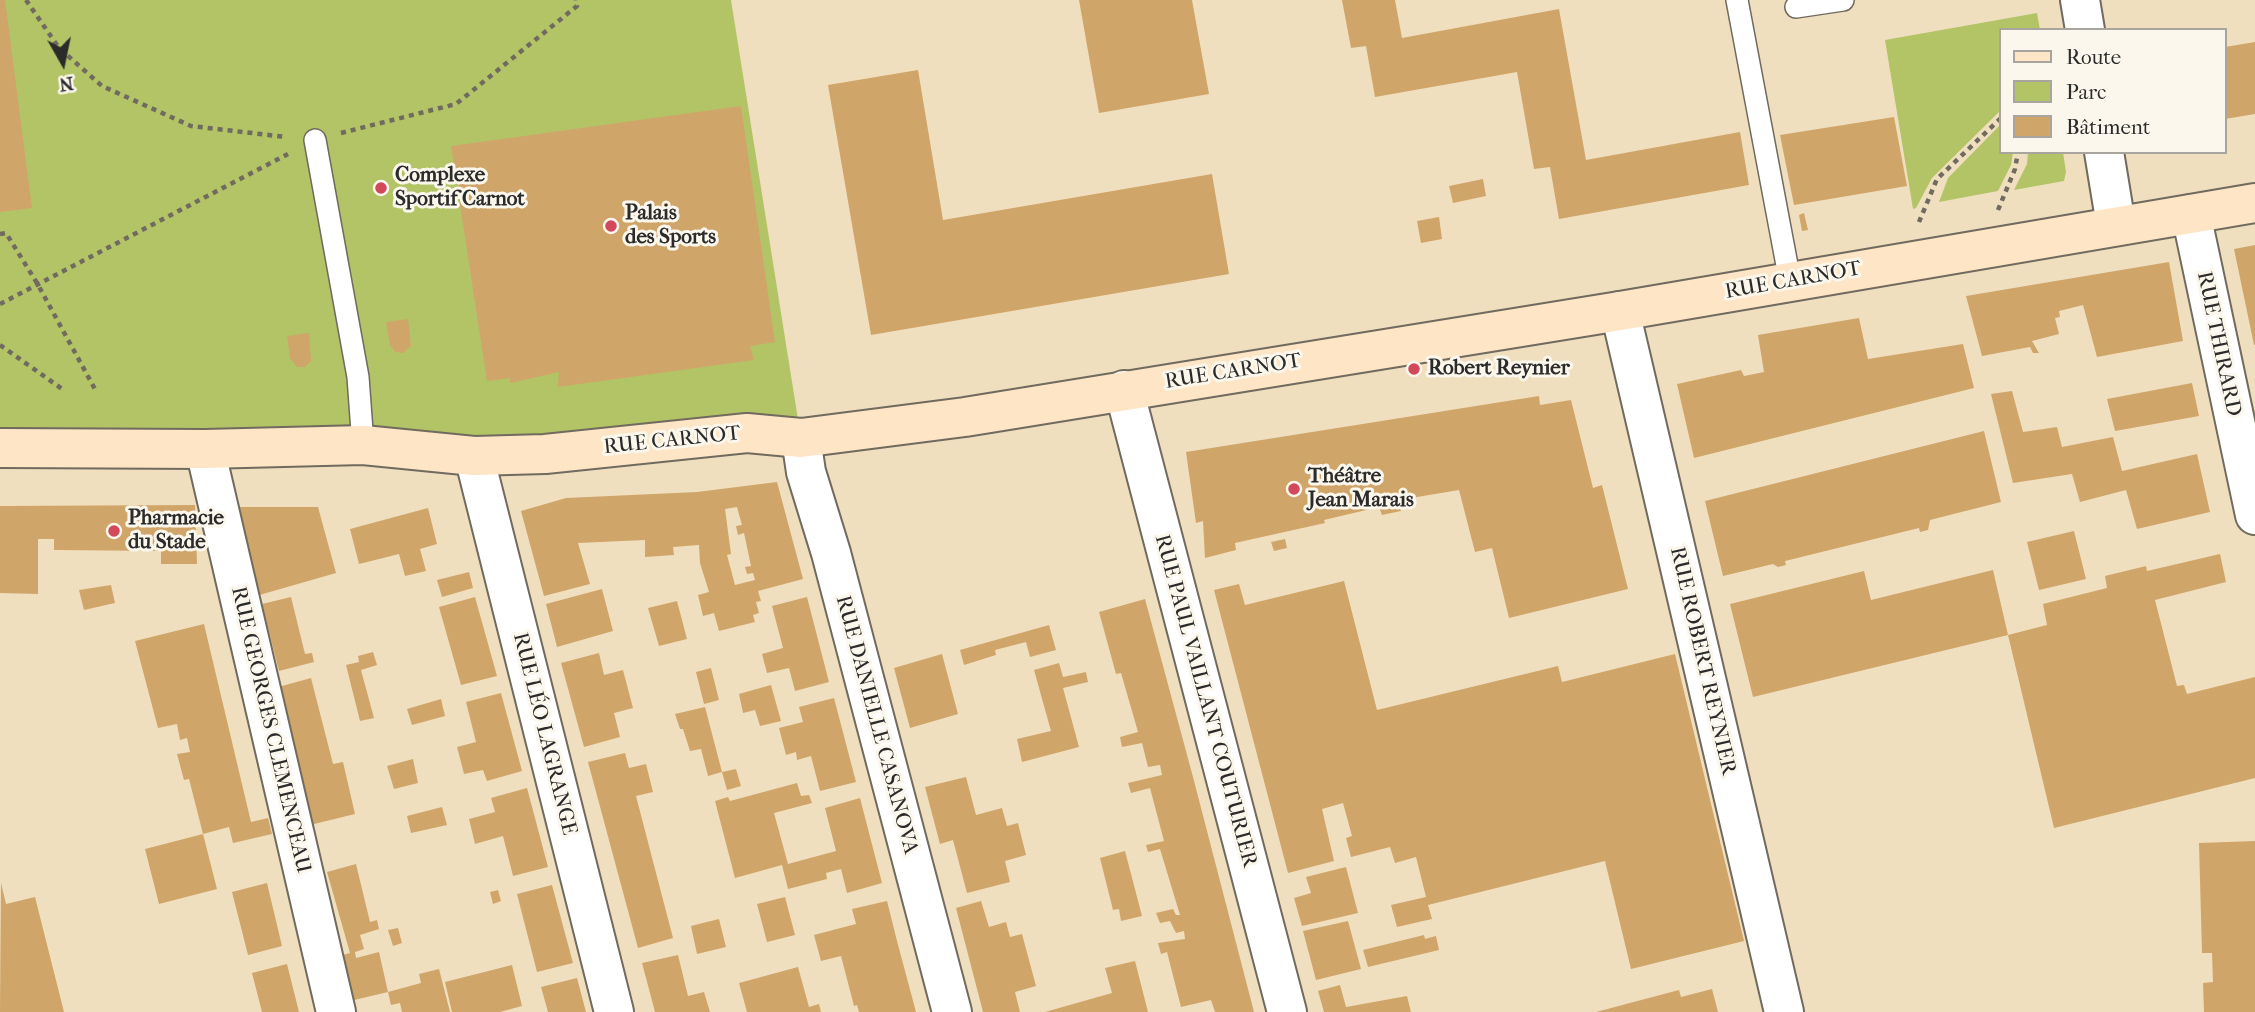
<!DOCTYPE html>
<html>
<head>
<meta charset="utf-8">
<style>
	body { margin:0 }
	#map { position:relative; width:2255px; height:1012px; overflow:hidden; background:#f0dfbf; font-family:"IM FELL French Canon",serif }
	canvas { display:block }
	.legend { position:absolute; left:1999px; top:28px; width:228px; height:126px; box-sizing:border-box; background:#fbf7ec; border:2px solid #a8a59f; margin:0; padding:9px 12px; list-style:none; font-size:21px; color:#2b2b2b }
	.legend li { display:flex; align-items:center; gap:14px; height:35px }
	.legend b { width:35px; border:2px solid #a8a59f }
	.north { position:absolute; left:28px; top:28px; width:70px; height:70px; -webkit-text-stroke:5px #fbf7ec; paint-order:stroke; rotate:171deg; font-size:19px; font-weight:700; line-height:28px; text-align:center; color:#2b2b2b }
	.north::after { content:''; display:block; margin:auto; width:24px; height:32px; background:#2b2b2b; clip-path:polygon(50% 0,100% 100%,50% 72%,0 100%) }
</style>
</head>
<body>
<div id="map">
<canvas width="2255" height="1012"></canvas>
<ul class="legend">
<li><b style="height:9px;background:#fde5c5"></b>Route</li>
<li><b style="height:19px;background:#b3c467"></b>Parc</li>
<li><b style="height:19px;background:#d0a569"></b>Bâtiment</li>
</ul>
<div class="north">N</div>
</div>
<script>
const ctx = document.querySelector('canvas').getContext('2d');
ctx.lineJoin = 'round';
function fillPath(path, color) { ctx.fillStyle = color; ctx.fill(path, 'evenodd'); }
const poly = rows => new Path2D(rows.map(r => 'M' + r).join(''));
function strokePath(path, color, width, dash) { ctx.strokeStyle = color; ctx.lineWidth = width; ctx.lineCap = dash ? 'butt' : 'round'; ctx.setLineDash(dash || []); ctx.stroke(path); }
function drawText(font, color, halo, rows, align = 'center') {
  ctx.font = font + ' "IM FELL French Canon",serif'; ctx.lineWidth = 6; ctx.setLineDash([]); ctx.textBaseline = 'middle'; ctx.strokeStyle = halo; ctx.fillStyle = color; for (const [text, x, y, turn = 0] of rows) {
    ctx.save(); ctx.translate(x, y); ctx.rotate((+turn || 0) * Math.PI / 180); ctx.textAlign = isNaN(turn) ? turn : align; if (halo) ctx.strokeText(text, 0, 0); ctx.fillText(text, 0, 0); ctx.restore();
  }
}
fillPath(poly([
	[0,0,731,0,801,438,0,448],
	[2037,13,2040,30,2001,30,2001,110,1932,178,1916,208,1913,209,1885,40],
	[2001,124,2001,152,2013,152,2011,165,1998,191,1939,202,1948,178],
	[2028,152,2063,152,2066,172,2064,181,2014,190,2027,164]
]), '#b3c467');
fillPath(poly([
	[0,0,5,0,32,208,0,212],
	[1079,0,1192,0,1209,94,1099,113],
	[1342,0,1395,0,1402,38,1559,9,1586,160,1740,132,1749,185,1559,219,1550,167,1534,169,1517,72,1375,97,1366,46,1351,48],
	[2255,42,2255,114,2225,119,2225,47],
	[918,70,943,220,1212,174,1229,274,871,335,828,85],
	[741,106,775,342,750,346,754,360,558,387,559,372,510,383,510,378,487,381,451,146],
	[1894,117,1907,186,1794,205,1780,135],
	[1483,179,1486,196,1453,203,1449,186],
	[1804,213,1808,230,1802,231,1799,215],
	[1439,217,1442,239,1421,243,1417,221],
	[2255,245,2255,345,2254,345,2234,249],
	[2169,262,2183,341,2097,357,2083,305,2059,311,2060,317,2055,318,2059,334,2032,341,2039,353,2033,353,2030,347,1982,356,1966,296],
	[1859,318,1868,359,1963,344,1974,388,1694,458,1677,384,1741,370,1744,376,1764,372,1758,335],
	[408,319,411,346,403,353,395,352,390,345,386,322],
	[309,333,311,361,305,367,297,367,290,358,287,336],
	[2192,383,2199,416,2115,431,2107,399],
	[2012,391,2023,432,2057,427,2062,447,2113,437,2122,471,2197,454,2210,512,2137,529,2126,490,2080,502,2072,474,2013,483,1991,394],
	[1539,396,1540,405,1571,400,1593,488,1602,485,1628,589,1509,618,1492,548,1475,552,1459,490,1399,500,1401,511,1382,515,1379,507,1324,520,1325,523,1235,543,1236,550,1205,558,1203,521,1196,523,1186,452],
	[1984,431,2001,502,1930,520,1928,530,1920,532,1919,528,1785,561,1786,565,1778,567,1773,564,1723,576,1705,501],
	[777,482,803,579,758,591,761,601,756,602,759,613,753,615,755,622,719,631,714,613,703,616,698,595,709,592,700,563,699,545,673,547,674,555,645,557,645,540,578,543,590,584,544,596,521,511,566,498,697,492],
	[737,507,742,525,736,526,738,535,744,533,751,566,745,567,747,574,753,573,755,580,735,585,727,555,731,554,725,509],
	[195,505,197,564,161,564,161,551,54,550,54,539,38,539,38,594,0,593,0,506],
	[237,507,318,507,336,573,249,598],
	[428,508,437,544,420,549,426,571,405,576,399,554,359,564,350,529],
	[2074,531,2086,579,2039,590,2027,542],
	[1285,539,1287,548,1274,551,1271,542],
	[2220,554,2226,582,2155,600,2177,686,2184,685,2187,694,2255,677,2255,778,2054,828,2008,635,2047,625,2043,604,2107,588,2105,576,2146,566,2147,571],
	[1993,570,2008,635,1753,697,1730,604,1864,571,1871,600],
	[469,572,473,588,442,597,437,580],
	[1344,581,1377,710,1558,666,1562,682,1675,654,1744,941,1631,969,1605,861,1428,905,1432,919,1397,927,1391,905,1426,897,1416,857,1395,863,1390,847,1351,857,1346,838,1352,836,1343,803,1322,809,1334,861,1288,873,1214,590,1239,584,1245,605],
	[111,585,115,603,84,610,79,590],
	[602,589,613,631,557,647,546,604],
	[291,597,305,654,312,653,314,662,279,671,262,604],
	[475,597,497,676,461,685,439,607],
	[807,597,829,682,795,691,789,668,767,673,762,654,783,648,772,606],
	[1145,599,1193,777,1254,1012,1215,1012,1211,1000,1181,1007,1167,952,1161,954,1158,943,1185,939,1184,931,1176,933,1170,921,1160,923,1156,913,1173,909,1176,915,1180,915,1160,849,1148,852,1146,845,1164,841,1150,788,1131,793,1128,783,1162,775,1160,765,1148,767,1142,743,1122,747,1120,737,1138,732,1121,673,1116,674,1099,612],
	[677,601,687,639,659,646,648,608],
	[204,624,251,822,268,818,272,834,233,843,229,827,203,834,189,779,184,780,177,754,190,752,187,738,180,740,177,724,158,728,135,641],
	[1049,625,1056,650,1030,657,1026,642,995,650,996,655,964,665,960,650],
	[373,652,377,665,361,670,374,718,360,721,346,665,359,662,358,656],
	[599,653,604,675,623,670,633,708,614,713,620,737,584,747,561,663],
	[942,654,958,714,910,728,894,668],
	[1059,663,1063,677,1086,672,1088,682,1063,688,1079,747,1022,762,1017,739,1051,731,1034,670],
	[711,668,719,700,704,704,696,672],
	[311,678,333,764,343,762,355,814,306,826,271,689],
	[771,685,781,721,760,726,755,710,743,713,739,694],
	[501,693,522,771,487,781,483,770,464,774,457,747,476,742,466,702],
	[834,698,856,782,820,791,811,756,797,760,796,752,786,755,779,728,803,722,799,707],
	[441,699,445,716,412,725,407,709],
	[705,707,722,772,736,769,741,786,727,790,722,772,708,776,701,749,690,751,683,729,680,729,675,714],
	[625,753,629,768,646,764,653,792,636,796,673,938,638,948,588,762],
	[413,759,418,783,394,789,387,766],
	[966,777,976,815,1002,808,1007,826,1018,823,1026,855,1005,861,1010,882,967,893,953,840,940,844,925,787],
	[797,783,801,796,809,795,812,803,774,813,788,864,836,851,825,808,860,798,882,883,847,893,841,869,826,873,827,879,788,889,782,865,735,878,715,801,728,797,730,801],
	[527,788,548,867,513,876,503,836,475,844,469,819,495,812,491,798],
	[442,807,447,825,411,833,407,816],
	[203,834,217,889,159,904,145,849],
	[2255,841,2255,1012,2204,1012,2203,983,2213,982,2212,953,2202,953,2199,843],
	[1125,851,1142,916,1121,921,1119,909,1113,910,1100,858],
	[356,864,370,922,377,920,379,929,360,935,364,949,355,952,356,958,379,952,388,992,350,1001,339,956,350,953,327,872],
	[1346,867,1358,913,1302,926,1294,898,1311,893,1306,877],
	[1,883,6,904,35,897,64,1012,0,1012],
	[267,883,282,946,248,955,232,892],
	[552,885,573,963,537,972,517,894],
	[498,890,501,901,493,904,490,892],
	[785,897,795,935,767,942,757,904],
	[887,901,897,941,916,1012,859,1012,857,1005,854,1006,841,956,821,961,814,935,856,924,852,909],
	[981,901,989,927,1006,922,1010,937,1022,934,1036,986,1015,992,1020,1012,983,1012,956,908],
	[719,919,726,947,697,954,691,926],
	[1348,921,1361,969,1316,980,1303,931],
	[398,928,402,943,393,946,388,930],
	[1424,935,1425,939,1436,936,1439,950,1368,967,1363,950],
	[678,955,688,996,704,992,710,1012,655,1012,642,963],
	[1135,961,1148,1012,1045,1012,1112,993,1105,968],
	[287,964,299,1012,262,1012,252,973],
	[512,965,522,1006,500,1012,452,1012,445,982],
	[798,967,809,1007,819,1004,821,1012,747,1012,739,983],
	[439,969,450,1012,402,1012,400,1003,391,1005,388,992,421,983,419,974],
	[577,978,586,1012,548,1012,541,987],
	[1340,985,1346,1007,1407,996,1411,1012,1324,1012,1318,991],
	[1712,989,1718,1012,1596,1012,1679,990,1681,997]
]), '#d0a569');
const lane = poly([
	[1737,0,1790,281],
	[1796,7,1843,0],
	[315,140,358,377,363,445]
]);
const street = poly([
	[2080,0,2085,30],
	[2104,152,2116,225],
	[2191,214,2255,515],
	[1620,311,1784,1012],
	[1124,390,1287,1012],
	[801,438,806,472,831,553,952,1012],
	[205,449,336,1012],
	[474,456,614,1012]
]);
const secondary = poly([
	[0,448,205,449,363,445,474,456,545,454,747,433,801,438,965,417,1620,311,2255,203]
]);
strokePath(lane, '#706a5f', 24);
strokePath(street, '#706a5f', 42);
strokePath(secondary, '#706a5f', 42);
strokePath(poly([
	[26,0,59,48,102,86,191,126,286,137],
	[341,133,456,104,577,6,576,0],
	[1998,210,2015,169,2018,152],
	[1919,222,1937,179,2001,118],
	[0,234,6,233,37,283,96,391],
	[0,304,288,154],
	[0,345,65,391]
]), '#706a5f', 4.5, [5, 5]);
strokePath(lane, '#fff', 21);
strokePath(street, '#fff', 38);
strokePath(secondary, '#fde5c5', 38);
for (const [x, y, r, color] of [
	[381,188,7,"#d1495b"],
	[611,226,7,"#d1495b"],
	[1414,369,7,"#d1495b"],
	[1294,489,7,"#d1495b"],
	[114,531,7,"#d1495b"]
]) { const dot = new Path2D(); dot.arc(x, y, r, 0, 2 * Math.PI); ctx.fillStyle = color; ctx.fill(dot); strokePath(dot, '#fbf7ec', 2.5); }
drawText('bold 21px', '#2b2b2b', '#fbf7ec', [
	["Complexe",395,176],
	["Sportif Carnot",395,200],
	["Palais",625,214],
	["des Sports",625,238],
	["Robert Reynier",1428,369],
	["Théâtre",1308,477],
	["Jean Marais",1308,501],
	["Pharmacie",128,519],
	["du Stade",128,543]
], 'left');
drawText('21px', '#2b2b2b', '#fbf7ec', [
	["RUE CARNOT",1793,281,-10],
	["RUE THIRARD",2218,344,78],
	["RUE CARNOT",1233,372,-9],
	["RUE CARNOT",672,441,-6],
	["RUE ROBERT REYNIER",1702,661,77],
	["RUE PAUL VAILLANT COUTURIER",1205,701,75],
	["RUE DANIELLE CASANOVA",876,725,75],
	["RUE GEORGES CLEMENCEAU",270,730,77],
	["RUE LÉO LAGRANGE",544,734,76]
]);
</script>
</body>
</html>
